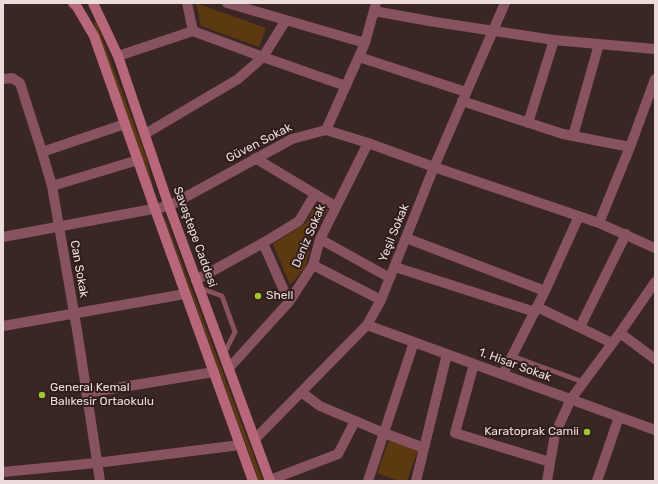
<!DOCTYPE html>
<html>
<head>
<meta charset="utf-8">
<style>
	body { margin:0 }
	#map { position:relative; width:658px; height:484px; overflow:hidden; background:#3a2624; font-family:Rubik,sans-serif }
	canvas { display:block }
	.frame { position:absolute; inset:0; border:4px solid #ebdcdb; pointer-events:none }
</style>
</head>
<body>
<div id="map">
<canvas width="658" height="484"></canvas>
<div class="frame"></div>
</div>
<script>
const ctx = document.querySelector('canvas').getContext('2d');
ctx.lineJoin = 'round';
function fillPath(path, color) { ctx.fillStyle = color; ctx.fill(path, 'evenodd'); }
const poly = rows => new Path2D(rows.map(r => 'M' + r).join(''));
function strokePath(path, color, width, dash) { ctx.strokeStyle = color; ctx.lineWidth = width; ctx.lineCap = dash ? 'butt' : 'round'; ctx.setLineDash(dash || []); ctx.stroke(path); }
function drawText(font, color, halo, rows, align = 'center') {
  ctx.font = font + ' Rubik,sans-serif'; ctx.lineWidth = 4; ctx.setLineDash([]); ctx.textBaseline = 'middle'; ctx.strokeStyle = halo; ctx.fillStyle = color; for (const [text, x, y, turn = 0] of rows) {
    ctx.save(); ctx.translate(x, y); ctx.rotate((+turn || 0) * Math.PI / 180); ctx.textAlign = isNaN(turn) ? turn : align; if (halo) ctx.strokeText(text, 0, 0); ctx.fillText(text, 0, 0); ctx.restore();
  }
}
fillPath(poly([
	[196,3,266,28,259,47,201,26],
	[96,22,134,124,146,157,154,190,94,23],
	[316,203,328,210,314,232,305,268,290,285,273,244,306,223],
	[164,218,165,218,263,481,259,481],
	[389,440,418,450,407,481,399,481,377,473]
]), '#5d3912');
strokePath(poly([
	[200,288,222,296,235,332,224,354],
	[512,356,583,382]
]), '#86535f', 5);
strokePath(poly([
	[187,3,193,31],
	[227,3,365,43],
	[374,11,435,22,554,40,655,49],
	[118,56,193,31,263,57,346,86],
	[359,57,466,92],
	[3,79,12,78,20,83,42,152,52,186,78,336,100,481],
	[462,101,563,134,630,147],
	[528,123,554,40],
	[326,130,368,143,434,167,599,223,655,248],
	[145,134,238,79,263,57,286,20],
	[573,136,599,44],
	[42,152,125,124],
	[255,158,335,206],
	[52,186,138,160],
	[599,223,630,147,655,79],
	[3,237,169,206,292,139,326,130,365,43,376,3],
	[406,238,545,291],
	[320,239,390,278],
	[263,243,289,302],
	[313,265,381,300],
	[395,267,535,312],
	[196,280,263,243,299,221,315,194],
	[537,307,612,343],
	[367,325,655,430],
	[3,326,185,294],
	[580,327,626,234],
	[620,333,655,359],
	[474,364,455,433,550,462],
	[229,368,289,302,313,265,320,239,368,143],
	[503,374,545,291,579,216],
	[301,392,320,406,384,433,424,448],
	[86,393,214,372],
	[255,439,367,325,381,300,434,167,505,3],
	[3,472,96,463,240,445],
	[270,480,338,454,355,421],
	[368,481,414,342],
	[416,481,447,354],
	[547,481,555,434,571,399,620,333,655,282],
	[597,481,619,417]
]), '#86535f', 10);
strokePath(poly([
	[73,3,77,7,94,36,155,209,253,481],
	[93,3,118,56,169,206,270,481]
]), '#b8677b', 10);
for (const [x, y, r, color] of [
	[258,296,4,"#9eca2f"],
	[42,395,4,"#9eca2f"],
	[587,432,4,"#9eca2f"]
]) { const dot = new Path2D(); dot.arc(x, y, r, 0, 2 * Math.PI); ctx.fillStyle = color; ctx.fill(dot); strokePath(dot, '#301c1a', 1.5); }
drawText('12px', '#ebdcdb', '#301c1a', [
	["Güven Sokak",259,143,-27],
	["Yeşil Sokak",394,233,-68],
	["Deniz Sokak",309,236,-67],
	["Savaştepe Caddesi",195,237,70],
	["Can Sokak",79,269,80],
	["1. Hisar Sokak",515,365,20]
]);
drawText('12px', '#ebdcdb', '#301c1a', [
	["Shell",266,296],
	["General Kemal",50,388],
	["Balıkesir Ortaokulu",50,402],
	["Karatoprak Camii",579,432,"right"]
], 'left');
</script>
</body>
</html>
